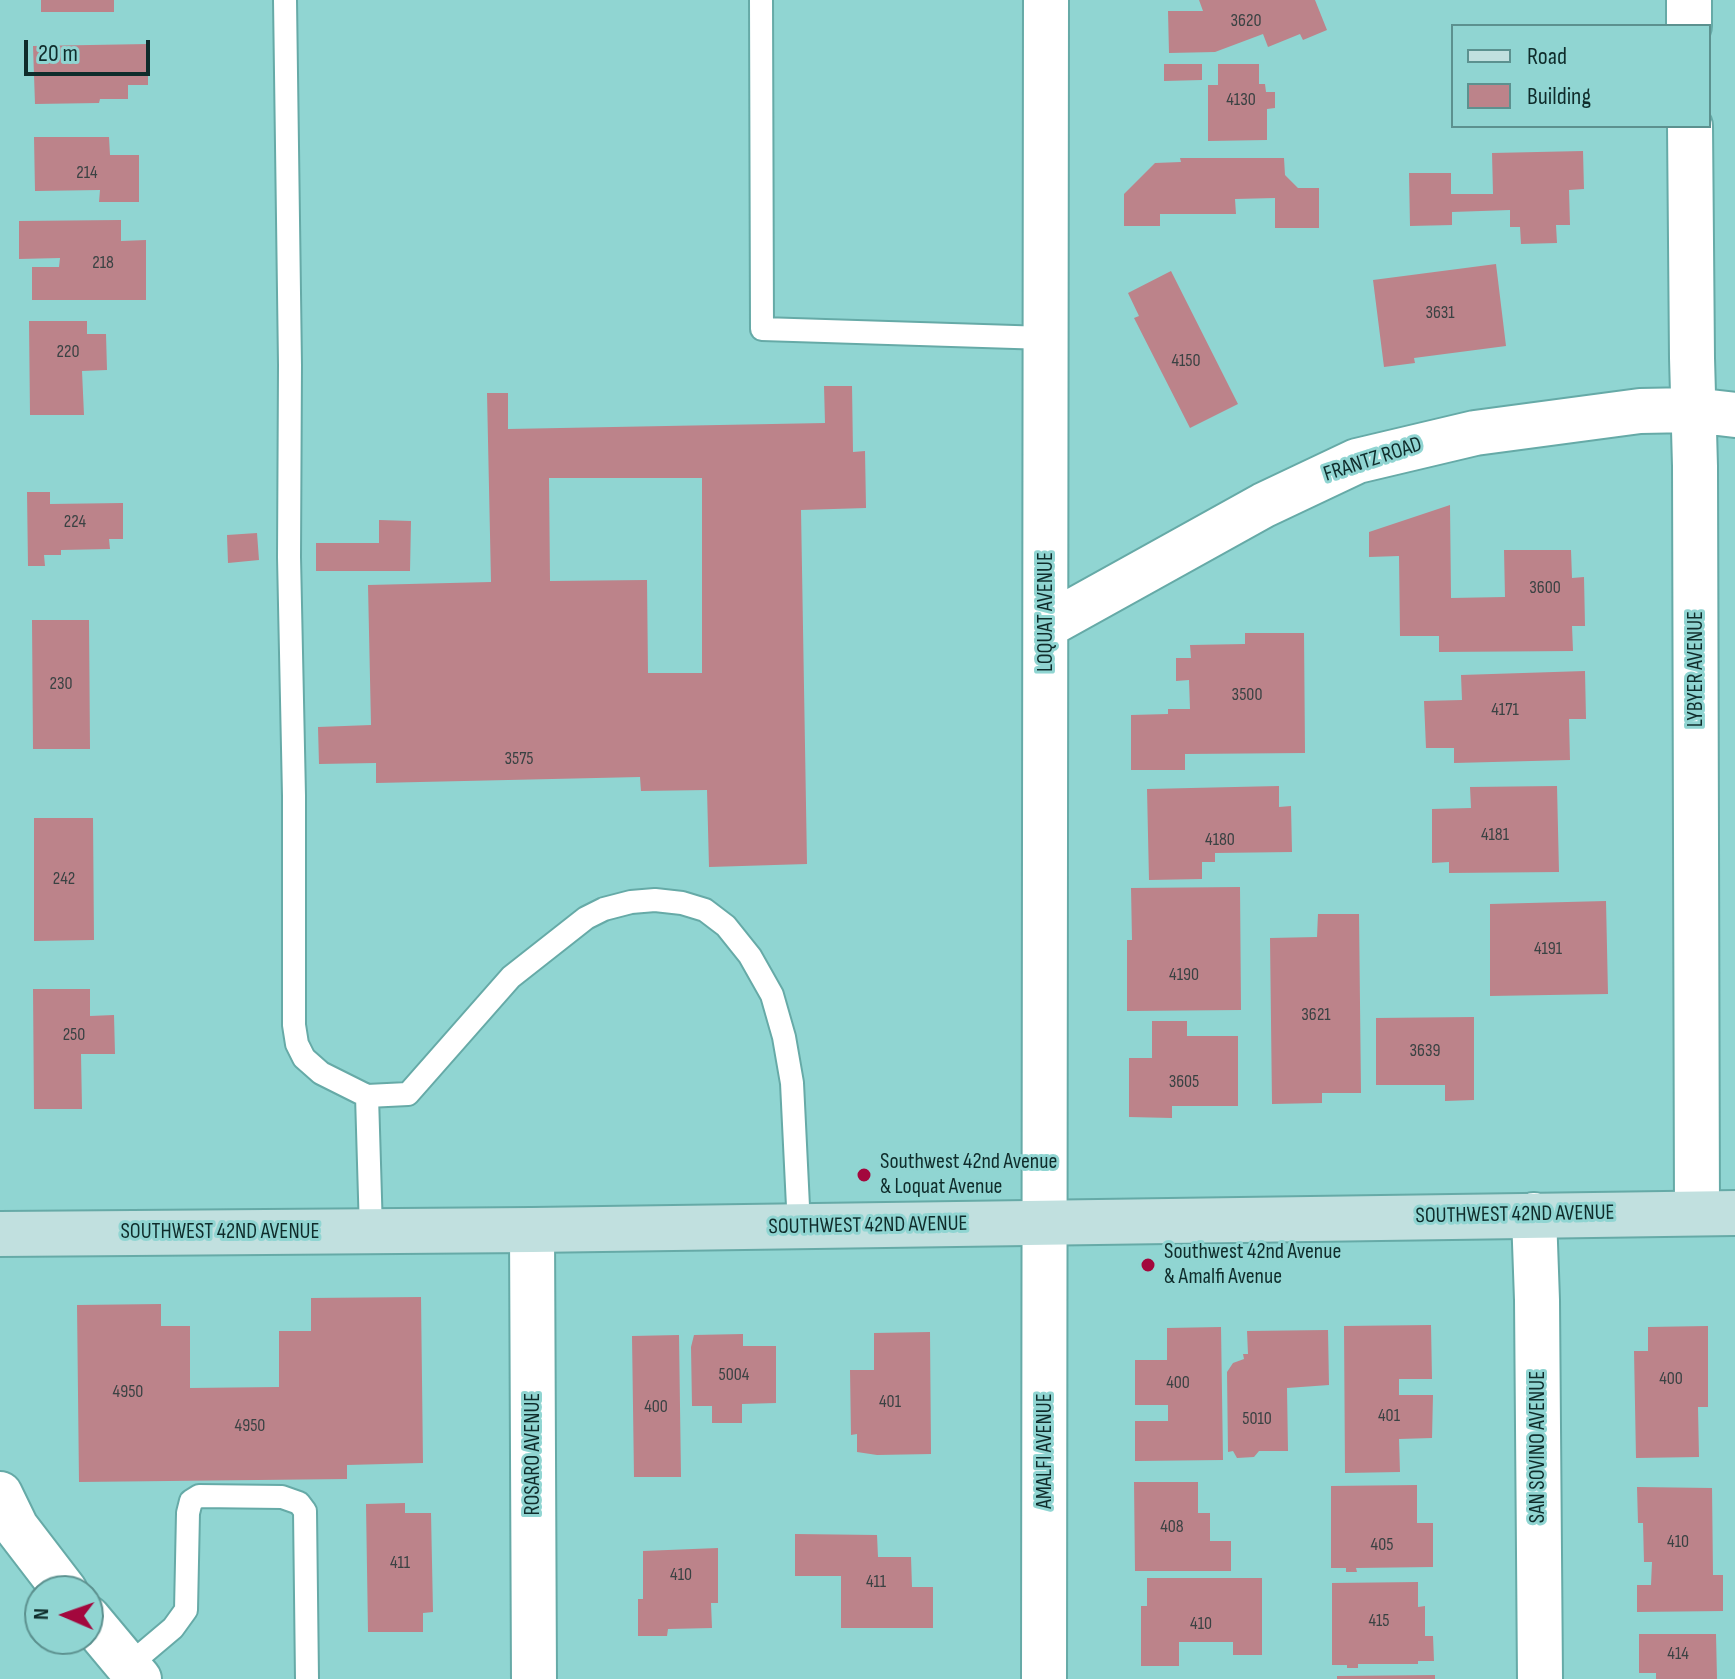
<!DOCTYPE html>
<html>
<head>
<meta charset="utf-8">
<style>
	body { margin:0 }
	#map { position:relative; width:1735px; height:1679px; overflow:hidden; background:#90d5d2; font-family:"Sofia Sans Condensed",sans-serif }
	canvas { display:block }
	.legend { position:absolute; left:1451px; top:24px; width:260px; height:104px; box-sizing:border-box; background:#90d5d2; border:2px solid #5c918f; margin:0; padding:10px 14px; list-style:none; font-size:24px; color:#0f2c2b }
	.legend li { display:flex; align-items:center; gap:16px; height:40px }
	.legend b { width:40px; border:2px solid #5c918f }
	.north { position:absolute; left:24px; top:1575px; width:80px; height:80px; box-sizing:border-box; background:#90d5d2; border:2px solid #5c918f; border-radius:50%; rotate:272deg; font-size:22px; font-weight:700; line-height:32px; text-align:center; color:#0f2c2b }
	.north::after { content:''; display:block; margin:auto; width:28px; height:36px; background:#a3073d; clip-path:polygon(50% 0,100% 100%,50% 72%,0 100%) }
	.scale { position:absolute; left:24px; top:40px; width:126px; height:36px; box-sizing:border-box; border:4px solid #0f2c2b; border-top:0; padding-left:10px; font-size:24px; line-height:28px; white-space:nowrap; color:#0f2c2b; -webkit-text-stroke:6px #90d5d2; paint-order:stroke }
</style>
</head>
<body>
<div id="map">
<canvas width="1735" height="1679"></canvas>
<ul class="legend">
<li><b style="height:10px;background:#c1e0df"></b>Road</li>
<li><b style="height:22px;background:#bc838a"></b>Building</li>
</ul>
<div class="north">N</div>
<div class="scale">20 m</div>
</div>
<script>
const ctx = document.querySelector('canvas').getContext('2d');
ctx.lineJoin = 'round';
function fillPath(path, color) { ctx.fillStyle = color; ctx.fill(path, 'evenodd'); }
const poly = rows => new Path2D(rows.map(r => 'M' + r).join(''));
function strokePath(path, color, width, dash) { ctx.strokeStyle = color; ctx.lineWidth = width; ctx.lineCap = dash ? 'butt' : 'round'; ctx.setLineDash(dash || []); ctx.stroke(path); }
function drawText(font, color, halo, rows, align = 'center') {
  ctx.font = font + ' "Sofia Sans Condensed",sans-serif'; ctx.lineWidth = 6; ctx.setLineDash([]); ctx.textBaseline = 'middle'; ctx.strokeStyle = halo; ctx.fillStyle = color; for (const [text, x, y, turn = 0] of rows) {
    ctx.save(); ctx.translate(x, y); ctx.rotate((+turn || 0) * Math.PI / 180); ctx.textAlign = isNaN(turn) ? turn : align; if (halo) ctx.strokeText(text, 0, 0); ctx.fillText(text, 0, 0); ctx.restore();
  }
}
fillPath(poly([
	[41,0,114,0,114,12,41,12],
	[1199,0,1315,0,1327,30,1303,40,1300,34,1268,47,1263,34,1215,52,1169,53,1168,11,1203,11],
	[148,44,148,85,128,85,128,99,100,99,99,103,35,104,33,46],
	[1164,64,1202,64,1202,80,1164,81],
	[1218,64,1259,64,1259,84,1265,84,1266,92,1275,92,1275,108,1267,109,1267,140,1208,141,1208,85,1218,85],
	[34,137,109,137,110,155,139,155,139,202,99,202,100,190,35,191],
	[1583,151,1584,189,1569,190,1570,225,1556,225,1557,243,1521,244,1520,227,1510,227,1510,210,1452,212,1452,225,1410,226,1409,173,1451,173,1451,194,1493,194,1492,153],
	[1180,158,1284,158,1285,175,1298,188,1319,188,1319,228,1275,228,1275,198,1235,199,1236,214,1160,214,1160,226,1124,226,1124,194,1155,163,1181,162],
	[121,220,121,241,146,240,146,300,32,300,32,267,59,267,60,258,19,259,19,221],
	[1496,264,1506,346,1414,358,1415,363,1384,367,1373,280],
	[1171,271,1238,404,1190,428,1134,318,1139,316,1128,293],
	[29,321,87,321,87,334,106,334,107,370,82,371,84,415,30,415],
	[824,386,852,386,853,452,865,451,866,508,801,510,807,864,709,867,707,790,641,791,640,777,376,783,376,763,319,764,318,727,371,725,368,585,491,582,487,393,508,393,508,429,825,423],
	[549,478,702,478,702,673,648,673,647,580,550,581],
	[27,492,50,492,50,504,123,503,123,539,109,539,110,549,61,550,61,555,44,555,45,566,28,566],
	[1450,505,1451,598,1505,597,1504,550,1571,550,1572,578,1584,577,1585,626,1572,626,1573,651,1439,652,1439,636,1400,636,1399,556,1369,557,1369,532],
	[379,520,411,521,410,571,316,571,316,543,379,543],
	[257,533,259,560,228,563,227,535],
	[32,620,89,620,90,749,33,749],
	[1245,633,1304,633,1305,753,1185,754,1185,770,1131,770,1131,715,1168,714,1168,709,1190,709,1189,680,1176,681,1176,658,1191,658,1190,645,1245,644],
	[1585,671,1586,719,1569,719,1570,760,1454,763,1454,748,1426,748,1424,701,1462,700,1461,675],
	[1279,786,1279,807,1291,806,1292,852,1215,853,1215,862,1202,862,1202,879,1149,880,1147,789],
	[1557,786,1559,872,1449,873,1449,862,1432,863,1432,809,1471,808,1470,787],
	[34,818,93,818,94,940,34,941],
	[1240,887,1241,1010,1127,1011,1127,940,1132,940,1131,888],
	[1606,901,1608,994,1490,996,1490,904],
	[1318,914,1359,914,1361,1093,1322,1093,1322,1103,1272,1104,1270,938,1317,937],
	[33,989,90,989,90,1016,114,1015,115,1054,81,1054,82,1109,34,1109],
	[1474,1017,1474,1100,1445,1101,1445,1085,1376,1085,1376,1018],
	[1152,1021,1187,1021,1187,1036,1238,1036,1238,1106,1172,1106,1172,1118,1129,1117,1129,1058,1152,1058],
	[421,1297,423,1463,347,1465,347,1479,79,1482,77,1305,161,1304,161,1326,190,1326,190,1388,279,1387,279,1331,311,1331,311,1298],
	[1431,1325,1432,1379,1399,1379,1399,1395,1433,1395,1432,1438,1399,1439,1400,1472,1345,1473,1344,1326],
	[1708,1326,1708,1407,1698,1407,1699,1457,1636,1458,1634,1351,1648,1351,1648,1327],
	[1221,1327,1223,1460,1135,1461,1135,1421,1168,1421,1168,1405,1135,1405,1135,1360,1167,1360,1167,1328],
	[1328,1330,1329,1385,1287,1388,1288,1451,1259,1451,1254,1457,1237,1458,1233,1451,1228,1452,1227,1372,1233,1363,1244,1359,1243,1354,1248,1354,1247,1331],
	[930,1332,931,1454,877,1455,857,1452,857,1434,851,1435,850,1370,874,1370,874,1333],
	[743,1334,743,1346,776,1346,776,1403,742,1404,742,1423,712,1423,712,1406,692,1406,691,1347,694,1335],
	[679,1335,681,1477,634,1477,632,1336],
	[1134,1482,1198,1482,1198,1513,1210,1513,1210,1541,1231,1541,1231,1571,1135,1571],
	[1417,1485,1417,1523,1433,1523,1433,1567,1356,1568,1357,1572,1346,1572,1346,1568,1331,1568,1331,1486],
	[1637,1487,1712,1488,1713,1575,1723,1575,1723,1611,1637,1612,1637,1585,1651,1585,1652,1562,1644,1562,1643,1523,1638,1523],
	[405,1503,405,1513,431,1513,433,1612,423,1613,423,1632,368,1632,366,1504],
	[795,1534,877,1535,878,1557,911,1557,912,1587,933,1587,933,1628,841,1628,841,1576,795,1576],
	[718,1548,718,1603,711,1603,712,1628,668,1629,667,1636,638,1636,638,1599,643,1599,643,1551],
	[1147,1578,1262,1578,1262,1655,1233,1655,1233,1642,1179,1642,1179,1666,1141,1666,1141,1606,1147,1606],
	[1418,1582,1418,1607,1425,1606,1425,1636,1433,1636,1434,1661,1418,1661,1418,1664,1358,1664,1358,1668,1347,1668,1347,1665,1332,1665,1332,1583],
	[1639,1634,1716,1634,1717,1679,1656,1679,1656,1673,1639,1673],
	[1435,1675,1435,1679,1337,1679,1337,1676]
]), '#bc838a');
const service = poly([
	[285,0,290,365,289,557,294,796,294,1025,297,1044,304,1058,321,1073,367,1096,371,1231],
	[761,0,762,329,1046,338],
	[367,1096,408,1094,511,977,586,918,604,909,631,902,655,900,682,903,705,910,726,926,750,956,772,995,784,1037,792,1083,799,1227],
	[128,1666,173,1628,186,1610,188,1513,191,1501,199,1496,282,1497,299,1503,305,1511,307,1679]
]);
const minor = poly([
	[1689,0,1689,26],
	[1690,126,1692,358,1695,466,1697,1213],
	[1046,626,1264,505,1357,461,1475,433,1640,411,1693,410,1735,415],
	[1534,1215,1537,1300,1540,1679],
	[532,1230,534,1679],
	[0,1494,16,1527,65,1591],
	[88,1618,139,1679],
	[1044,1679,1046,0]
]);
const secondary = poly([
	[0,1234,532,1230,1735,1213]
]);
strokePath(service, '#66aaa7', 26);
strokePath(minor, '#66aaa7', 48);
strokePath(secondary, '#66aaa7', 48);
strokePath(service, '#fff', 22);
strokePath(minor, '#fff', 44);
strokePath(secondary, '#c1e0df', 44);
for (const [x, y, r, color] of [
	[864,1175,8,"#a3073d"],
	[1148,1265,8,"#a3073d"]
]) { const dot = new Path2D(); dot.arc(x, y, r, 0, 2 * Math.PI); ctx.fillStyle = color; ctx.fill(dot); strokePath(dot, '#90d5d2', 3); }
drawText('18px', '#3a4243', null, [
	["3620",1246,21],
	["4130",1241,100],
	["214",87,173],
	["218",103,263],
	["3631",1440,313],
	["220",68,352],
	["4150",1186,361],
	["224",75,522],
	["3600",1545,588],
	["230",61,684],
	["3500",1247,695],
	["4171",1505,710],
	["3575",519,759],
	["4181",1495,835],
	["4180",1220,840],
	["242",64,879],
	["4191",1548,949],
	["4190",1184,975],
	["3621",1316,1015],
	["250",74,1035],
	["3639",1425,1051],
	["3605",1184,1082],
	["5004",734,1375],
	["400",1671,1379],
	["400",1178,1383],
	["4950",128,1392],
	["401",890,1402],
	["400",656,1407],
	["401",1389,1416],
	["5010",1257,1419],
	["4950",250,1426],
	["408",1172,1527],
	["410",1678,1542],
	["405",1382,1545],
	["411",400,1563],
	["410",681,1575],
	["411",876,1582],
	["415",1379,1621],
	["410",1201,1624],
	["414",1678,1654]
]);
drawText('22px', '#0f2c2b', '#90d5d2', [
	["FRANTZ ROAD",1373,460,-18],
	["LOQUAT AVENUE",1046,612,-90],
	["LYBYER AVENUE",1696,669,-90],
	["SOUTHWEST 42ND AVENUE",1515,1215,-1],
	["SOUTHWEST 42ND AVENUE",868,1226,-1],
	["SOUTHWEST 42ND AVENUE",220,1232],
	["SAN SOVINO AVENUE",1538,1447,-90],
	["AMALFI AVENUE",1045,1451,-90],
	["ROSARO AVENUE",533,1454,-90]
]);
drawText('22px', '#0f2c2b', '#90d5d2', [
	["Southwest 42nd Avenue",880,1162],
	["& Loquat Avenue",880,1187],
	["Southwest 42nd Avenue",1164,1252],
	["& Amalfi Avenue",1164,1277]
], 'left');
</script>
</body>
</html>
